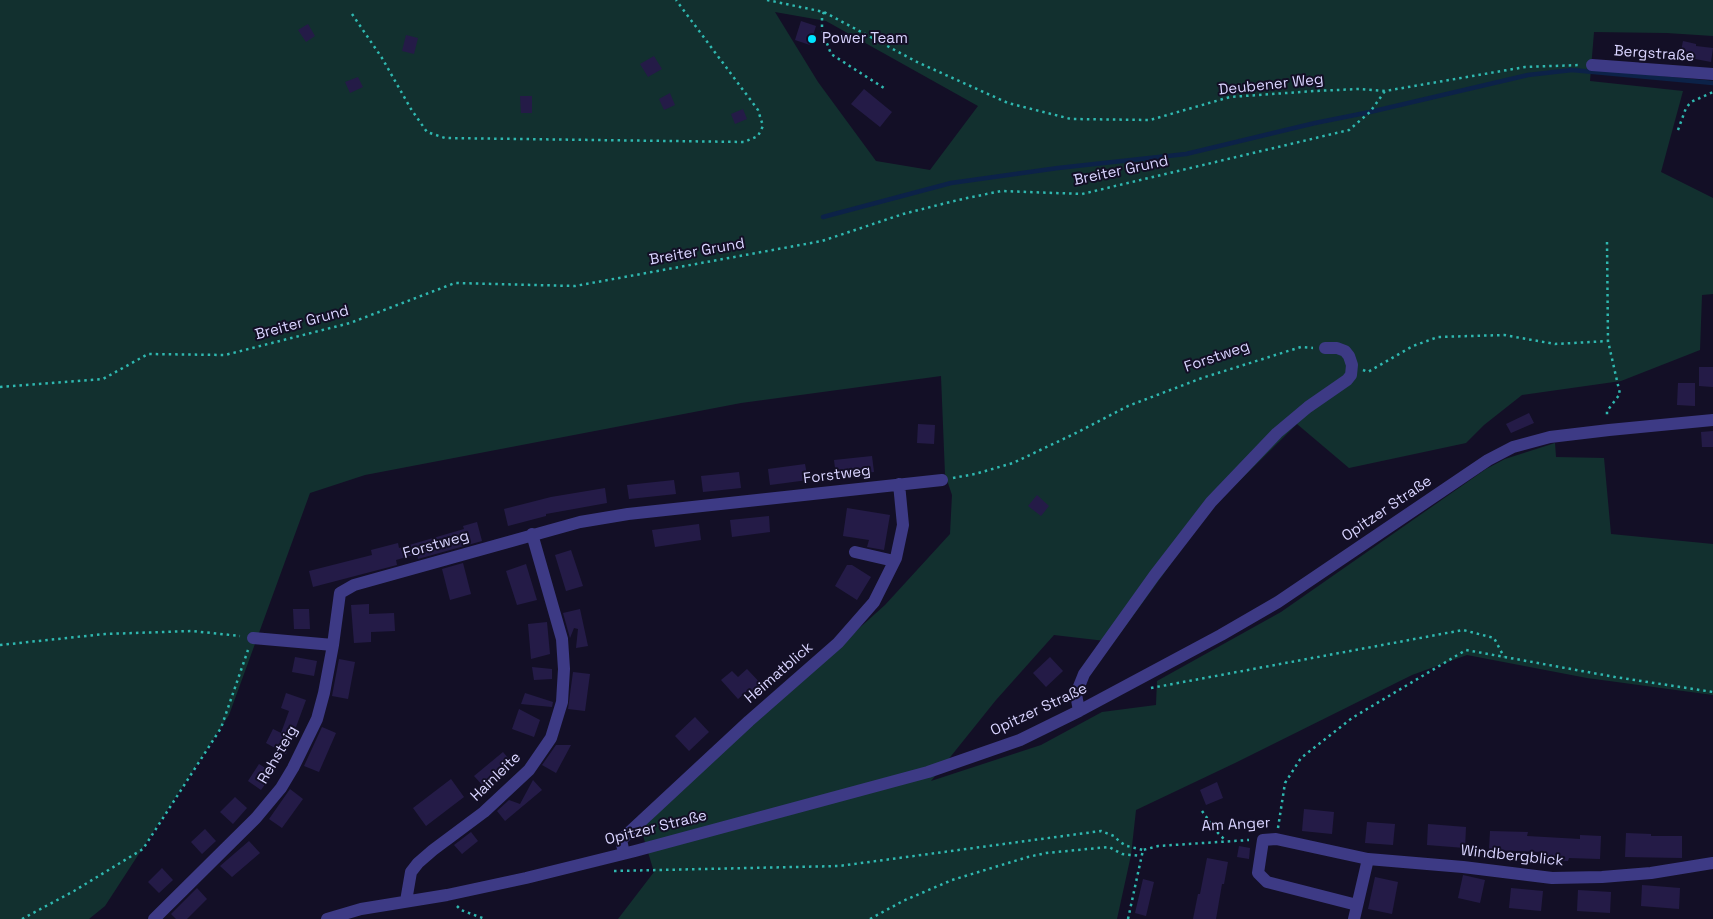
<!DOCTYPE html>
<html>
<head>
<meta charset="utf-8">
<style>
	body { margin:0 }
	canvas { display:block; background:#130f26 }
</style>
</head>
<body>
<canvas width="1713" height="919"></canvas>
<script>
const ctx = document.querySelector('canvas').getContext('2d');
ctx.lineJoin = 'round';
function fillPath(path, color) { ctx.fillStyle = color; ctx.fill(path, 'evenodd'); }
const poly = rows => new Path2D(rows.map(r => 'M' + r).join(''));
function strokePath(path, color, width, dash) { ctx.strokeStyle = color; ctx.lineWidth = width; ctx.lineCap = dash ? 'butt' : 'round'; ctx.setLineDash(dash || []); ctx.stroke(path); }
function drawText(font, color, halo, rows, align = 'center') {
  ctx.font = font + ' "Space Grotesk",sans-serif'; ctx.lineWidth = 4; ctx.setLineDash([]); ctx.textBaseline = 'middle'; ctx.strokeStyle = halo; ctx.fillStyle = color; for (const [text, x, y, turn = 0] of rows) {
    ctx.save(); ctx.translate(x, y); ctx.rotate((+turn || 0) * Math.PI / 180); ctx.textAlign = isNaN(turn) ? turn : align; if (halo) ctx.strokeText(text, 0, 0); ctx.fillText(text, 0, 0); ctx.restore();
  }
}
fillPath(poly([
	[0,0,1713,0,1713,36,1667,33,1594,32,1590,81,1683,91,1661,172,1713,198,1713,294,1702,295,1700,350,1621,381,1522,395,1484,425,1466,443,1349,468,1297,424,1210,510,1114,642,1054,635,996,700,931,781,1041,745,1102,712,1156,705,1157,681,1281,612,1486,469,1505,459,1555,443,1556,457,1604,458,1611,534,1713,544,1713,695,1587,678,1467,655,1412,675,1235,763,1136,810,1131,855,1117,919,618,919,654,872,641,829,749,727,885,605,950,534,952,495,945,474,941,376,741,403,365,475,310,493,229,715,105,906,89,919,0,919],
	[775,12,826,21,978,106,930,170,876,161,818,82]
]), '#12302f');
strokePath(poly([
	[823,217,951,183,1058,168,1186,154,1315,123,1370,112,1528,75,1572,70,1713,83]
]), '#0c2248', 4.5);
fillPath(poly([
	[801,21,816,26,810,45,795,40],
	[308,24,315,36,306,42,298,30],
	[406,35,418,38,414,54,402,51],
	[1683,41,1696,44,1696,46,1713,48,1711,62,1680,56],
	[654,56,662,69,648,77,640,64],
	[358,77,363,87,350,93,345,82],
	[864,89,892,112,880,127,851,104],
	[670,93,675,105,664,110,659,99],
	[520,96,532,96,532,113,521,113],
	[743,109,747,119,735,124,731,114],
	[1699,367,1713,367,1713,387,1699,386],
	[1678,383,1695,383,1695,406,1677,405],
	[1529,413,1534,423,1511,433,1506,424],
	[918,424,935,425,934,444,917,443],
	[1713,431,1713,447,1702,447,1701,432],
	[872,456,874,472,836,476,834,460],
	[805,464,808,480,770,485,768,469],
	[739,472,741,488,703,492,701,476],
	[674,480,676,494,629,499,627,485],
	[605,488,607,503,546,514,546,516,508,526,504,509,551,497],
	[1037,495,1049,506,1041,516,1028,506],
	[847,508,890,515,884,550,867,547,869,540,843,536],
	[769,516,770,532,732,537,730,520],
	[477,522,482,541,418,559,417,554,396,560,397,565,313,587,309,571,372,555,371,550,398,543,399,548,464,529,463,526],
	[699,524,701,540,655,547,652,530],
	[571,550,583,586,566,591,555,555],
	[463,563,471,594,450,600,442,569],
	[526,564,537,600,517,605,506,571],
	[847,565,852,565,871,577,857,600,835,586],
	[369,604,369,614,394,613,395,631,371,632,371,642,354,643,351,605],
	[293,609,309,609,310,629,294,629],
	[580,609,588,646,576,648,578,629,574,628,570,638,563,613],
	[547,622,550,654,531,659,528,624],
	[295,657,317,661,314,676,292,672],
	[1050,657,1063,671,1046,687,1033,673],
	[339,659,355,662,348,699,332,696],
	[532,667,552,669,552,679,534,680],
	[747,669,764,687,753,696,748,690,738,699,721,680,732,671,738,677],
	[573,672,590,674,585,711,568,709],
	[286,693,306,700,286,754,266,743,273,729,281,733,289,711,281,708],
	[525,693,553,702,552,707,521,704],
	[519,709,540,720,534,737,512,729],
	[695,717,709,732,689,751,675,736],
	[322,727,336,733,319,772,304,766],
	[556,745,571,745,556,773,542,765],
	[503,752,513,764,485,788,474,776],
	[259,764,273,773,261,790,248,781],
	[451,779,464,797,426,826,413,808],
	[533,780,542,790,505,821,497,811,509,800,520,804],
	[1217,782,1223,798,1206,805,1200,790],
	[290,789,303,799,282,828,269,819],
	[235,797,247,808,233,824,220,812],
	[1304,809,1334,812,1332,834,1302,831],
	[1367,822,1395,824,1393,845,1365,843],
	[1428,824,1466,827,1465,848,1427,845],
	[205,829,216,841,202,854,191,842],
	[1490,831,1528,832,1527,836,1580,839,1580,835,1601,836,1600,859,1569,858,1568,861,1542,860,1543,852,1489,850],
	[471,832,478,841,462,854,454,845],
	[1626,833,1651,834,1651,836,1682,836,1682,858,1625,857],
	[249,841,260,853,232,877,220,866],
	[1239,846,1250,848,1249,859,1237,857],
	[1207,858,1228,862,1224,884,1222,884,1216,919,1193,919,1198,894,1200,894],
	[162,868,173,880,159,893,148,882],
	[1463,875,1485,880,1480,903,1458,898],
	[1375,877,1398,882,1392,914,1368,909],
	[1143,879,1154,882,1146,916,1135,913],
	[1642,885,1680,888,1679,909,1641,906],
	[197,888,207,899,187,919,176,919,171,914],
	[1511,888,1543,891,1541,911,1509,908],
	[1578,890,1611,892,1610,913,1577,911]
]), '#241b47');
strokePath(poly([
	[767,0,824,12,917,62,1008,103,1071,119,1150,120,1230,97,1315,91,1359,89,1385,91,1525,67,1580,65],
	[824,12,822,17,822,30,831,54,884,88],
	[352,14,382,58,411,109,427,132,445,138,744,142,758,136,763,126,758,110,676,0],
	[1678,130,1686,108,1691,102,1713,92],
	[1607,242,1608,341,1620,394,1607,411,1607,417],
	[1363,370,1368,372,1413,346,1438,337,1504,335,1555,344,1608,341],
	[0,387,103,379,148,354,225,355,350,323,455,283,575,286,822,241,903,214,958,200,1001,191,1082,194,1349,130,1370,112,1385,91],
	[953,478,975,474,1013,463,1076,433,1128,406,1202,378,1301,347,1313,348],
	[0,645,105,634,192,631,240,636],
	[1151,688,1463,630,1494,638,1504,657],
	[1202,811,1218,833,1226,841],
	[1278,828,1285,783,1301,758,1352,718,1466,650,1615,677,1713,692],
	[614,871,839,866,1101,831,1114,836,1120,842,1127,846,1143,850],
	[457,906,461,910,485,919],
	[22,919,74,891,143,849,221,728,248,650],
	[870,919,903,901,952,880,1028,857,1046,853,1109,847,1122,854,1141,856],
	[1128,919,1143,850,1158,846,1249,840]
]), '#2fb8b0', 2.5, [2.5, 4]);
strokePath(poly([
	[1592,65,1713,74],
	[855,552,894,561],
	[253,638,333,645],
	[1079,711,1076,694,1084,674,1154,576,1211,502,1277,433,1308,407,1347,380,1351,375,1352,365,1349,356,1345,351,1337,348,1325,348],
	[624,853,621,840,749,721,838,643,874,602,896,558,903,525,899,484],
	[406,901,411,872,418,863,433,850,484,812,529,770,551,738,562,702,564,669,562,639,532,534],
	[1357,905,1267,882,1258,873,1263,840,1276,839,1368,859,1463,867,1552,878,1602,877,1651,873,1713,863],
	[154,919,256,818,281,788,293,768,317,719,324,693,333,645,340,593,354,585,580,522,628,514,942,480],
	[327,919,361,909,447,895,526,878,635,851,928,772,1020,740,1079,711,1221,635,1278,602,1488,460,1513,447,1550,437,1609,430,1713,420],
	[1354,919,1368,859]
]), '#3d3a85', 12);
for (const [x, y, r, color] of [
	[812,39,5,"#00e5ff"]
]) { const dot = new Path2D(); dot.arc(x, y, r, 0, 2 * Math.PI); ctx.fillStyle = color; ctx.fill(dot); strokePath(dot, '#130f26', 2); }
drawText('15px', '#d9d4ff', '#130f26', [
	["Power Team",822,39]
], 'left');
drawText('15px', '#d9d4ff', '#130f26', [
	["Bergstraße",1654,54,4],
	["Deubener Weg",1271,85,-6],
	["Breiter Grund",1121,171,-12],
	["Breiter Grund",697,252,-10],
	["Breiter Grund",302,323,-15],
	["Forstweg",1217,357,-19],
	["Forstweg",837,475,-7],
	["Opitzer Straße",1387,509,-34],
	["Forstweg",436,545,-16],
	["Heimatblick",779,673,-41],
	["Opitzer Straße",1039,710,-25],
	["Rehsteig",278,755,-60],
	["Hainleite",496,777,-44],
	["Am Anger",1236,825,-3],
	["Opitzer Straße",656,828,-14],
	["Windbergblick",1512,856,6]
]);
</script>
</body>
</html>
